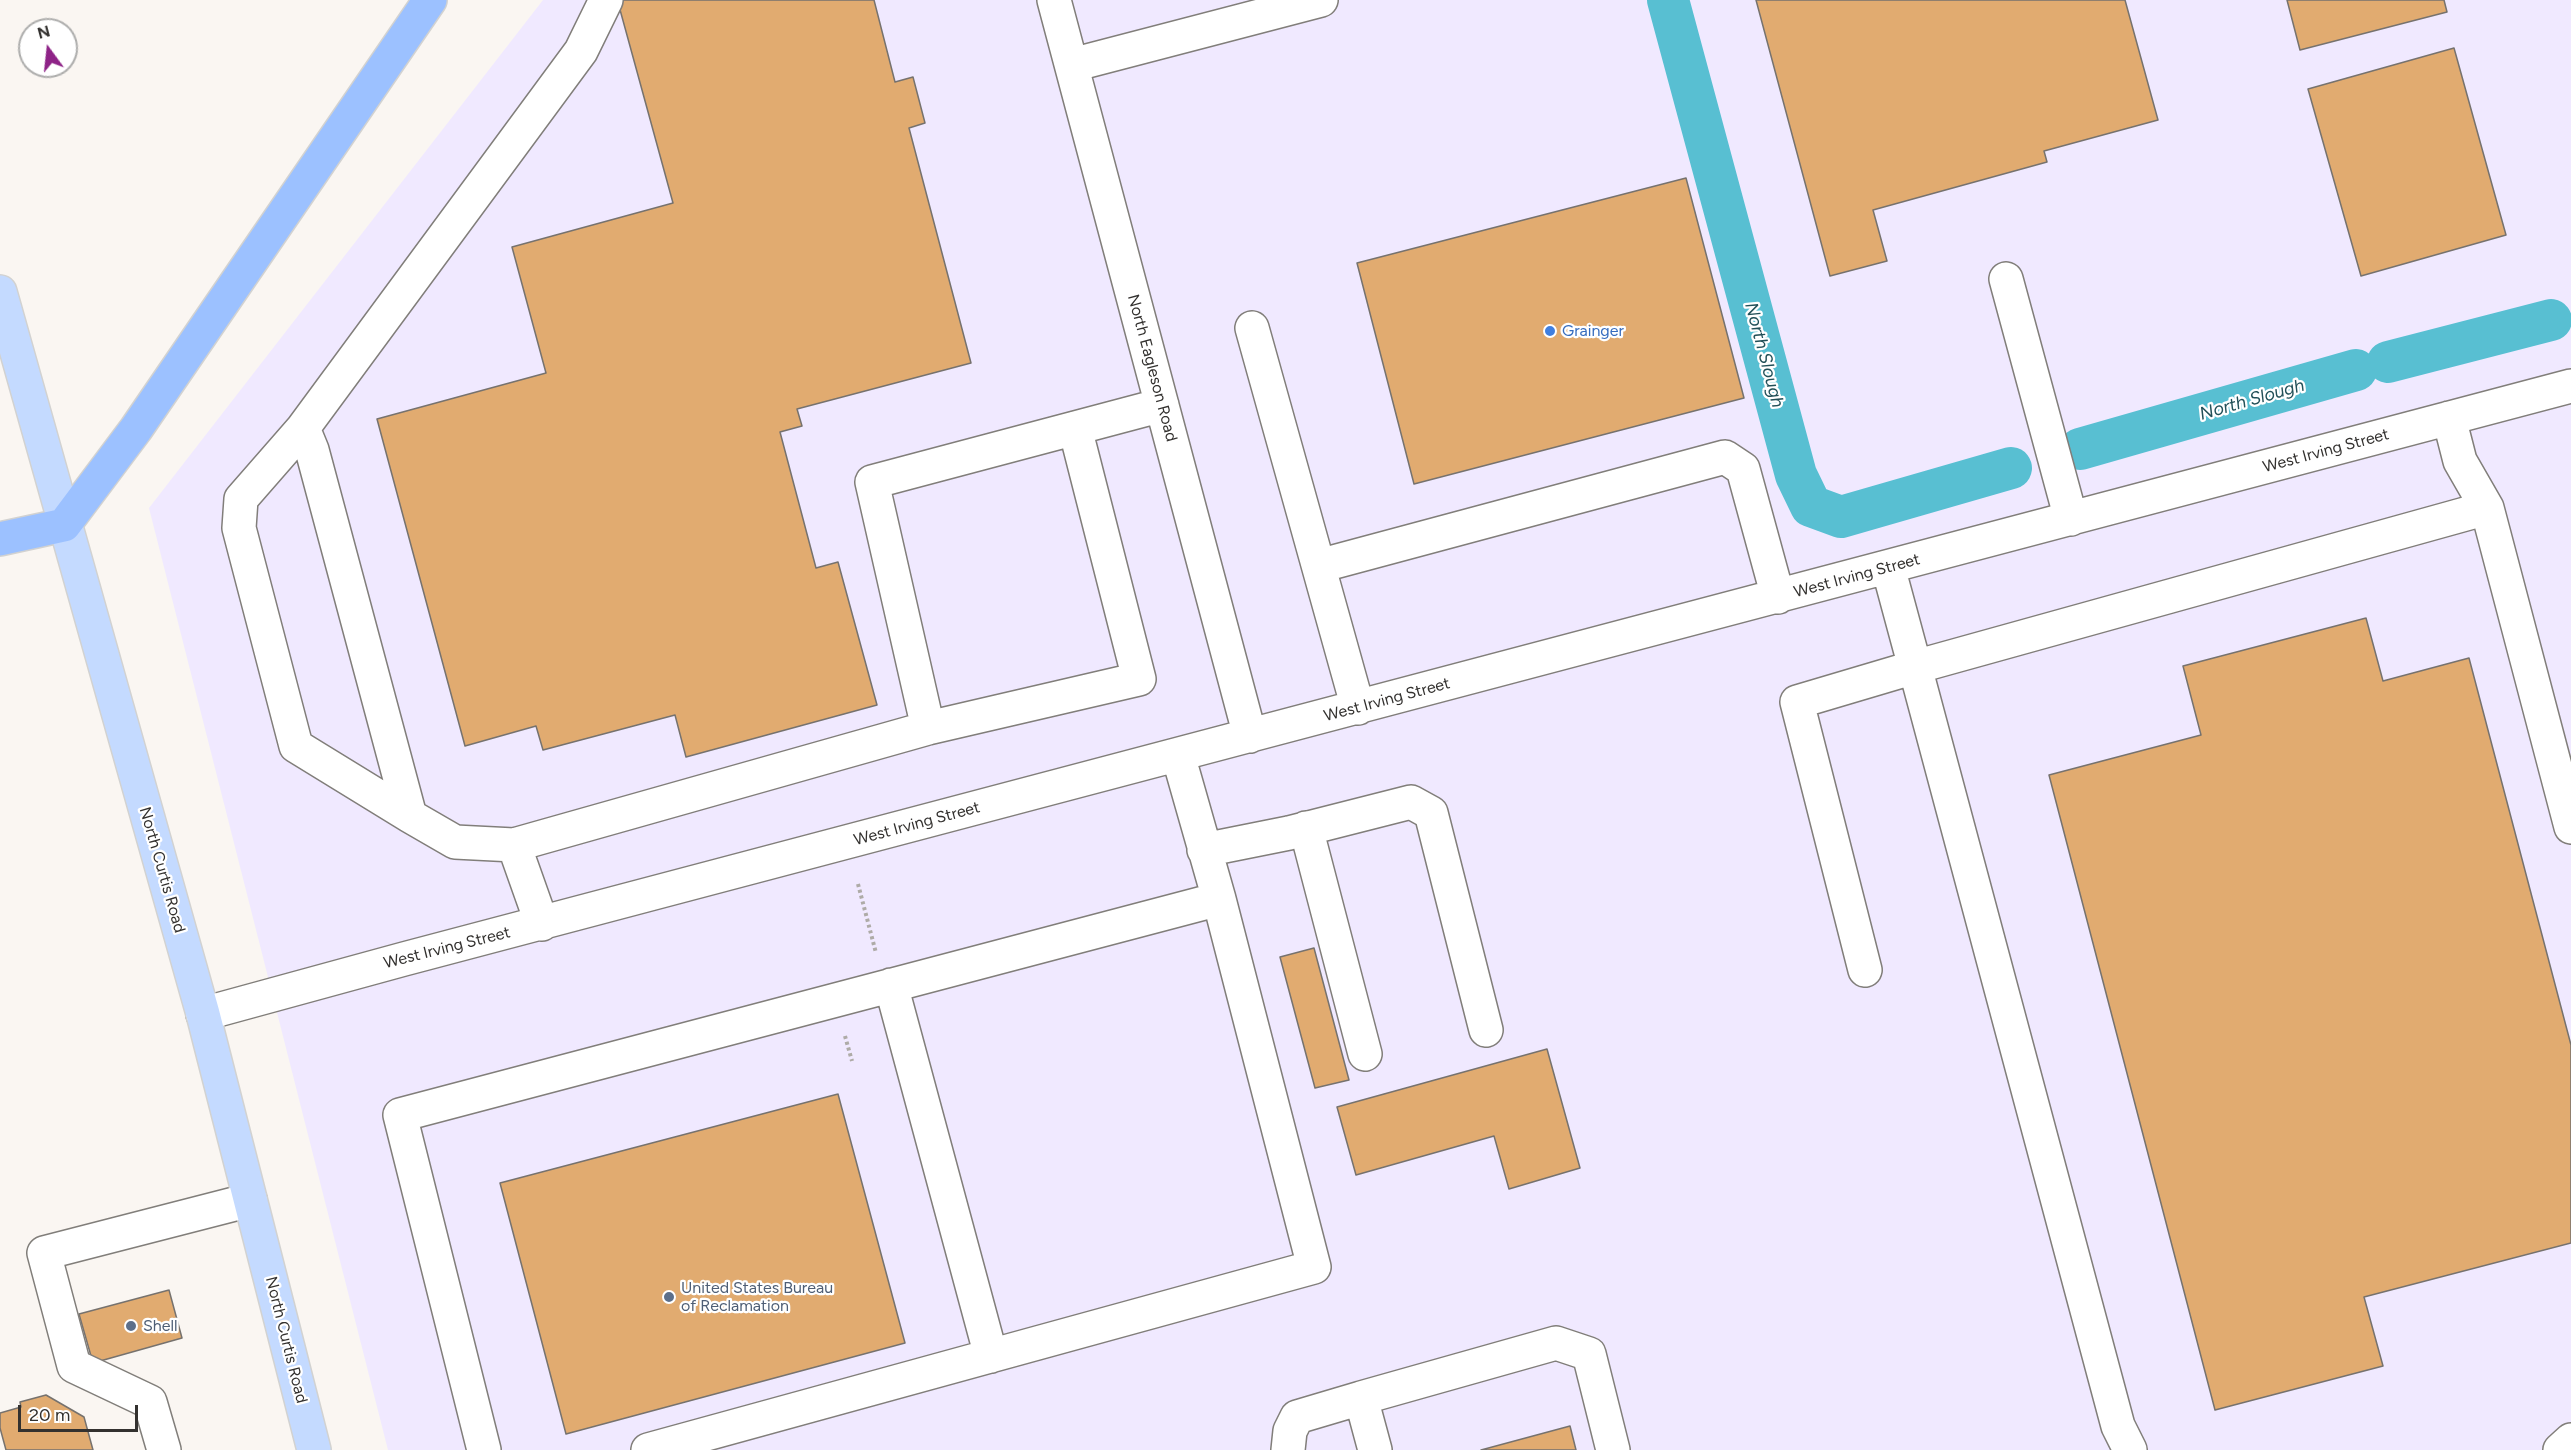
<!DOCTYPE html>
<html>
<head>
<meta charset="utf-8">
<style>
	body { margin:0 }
	#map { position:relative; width:2571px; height:1450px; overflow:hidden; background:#faf6f2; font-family:Figtree,sans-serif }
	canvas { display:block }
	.north { position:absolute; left:18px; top:18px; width:60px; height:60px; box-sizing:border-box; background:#fff; border:2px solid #adadac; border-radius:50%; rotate:345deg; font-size:16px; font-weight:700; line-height:24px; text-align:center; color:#33312f }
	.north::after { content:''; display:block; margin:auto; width:21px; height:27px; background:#8e2387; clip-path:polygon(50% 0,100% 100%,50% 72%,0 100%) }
	.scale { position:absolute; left:18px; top:1405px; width:120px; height:27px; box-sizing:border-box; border:3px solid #33312f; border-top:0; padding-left:8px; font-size:18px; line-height:21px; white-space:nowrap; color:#33312f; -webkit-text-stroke:4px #fff; paint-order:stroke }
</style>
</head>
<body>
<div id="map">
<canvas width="2571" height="1450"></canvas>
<div class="north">N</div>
<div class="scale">20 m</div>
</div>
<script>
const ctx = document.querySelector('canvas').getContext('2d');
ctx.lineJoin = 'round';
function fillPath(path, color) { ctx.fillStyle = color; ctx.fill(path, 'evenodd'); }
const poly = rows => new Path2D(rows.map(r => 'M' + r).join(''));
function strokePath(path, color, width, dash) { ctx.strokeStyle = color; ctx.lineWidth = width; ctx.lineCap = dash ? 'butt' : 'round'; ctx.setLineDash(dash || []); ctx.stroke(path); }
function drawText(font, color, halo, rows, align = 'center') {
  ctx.font = font + ' Figtree,sans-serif'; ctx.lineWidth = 4.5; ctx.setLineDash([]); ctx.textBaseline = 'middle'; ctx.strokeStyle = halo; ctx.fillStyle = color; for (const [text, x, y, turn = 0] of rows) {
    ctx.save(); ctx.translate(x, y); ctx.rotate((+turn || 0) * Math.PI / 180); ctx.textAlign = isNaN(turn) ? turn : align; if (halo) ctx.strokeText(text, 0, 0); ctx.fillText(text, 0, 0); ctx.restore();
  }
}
fillPath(poly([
	[543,0,2571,0,2571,1450,388,1450,149,508]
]), '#f0e9ff');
strokePath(poly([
	[1668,0,1796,475,1811,506,1841,517,2011,468],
	[2388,362,2551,320],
	[2080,449,2356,370]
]), '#58bfd2', 42);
const building = poly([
	[623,0,874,0,895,82,913,77,925,123,909,128,971,363,797,409,802,426,780,432,816,568,838,562,877,705,686,757,675,715,543,750,536,726,465,746,377,419,546,373,512,247,673,203,619,6,623,0],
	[1756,0,2125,0,2158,120,2044,151,2047,162,1873,210,1887,261,1830,276,1756,0],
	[2287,0,2444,0,2447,12,2300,50,2287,0],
	[2454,48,2506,235,2361,276,2308,89,2454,48],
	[1686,178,1744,398,1414,484,1357,263,1686,178],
	[2366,618,2383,681,2469,658,2571,1045,2571,1243,2364,1297,2383,1366,2215,1410,2049,775,2201,735,2183,666,2366,618],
	[1314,948,1349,1080,1315,1088,1280,957,1314,948],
	[1547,1049,1580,1168,1509,1189,1494,1136,1356,1175,1337,1107,1547,1049],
	[838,1094,905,1343,566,1434,500,1183,838,1094],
	[169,1290,182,1338,93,1363,79,1314,169,1290],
	[46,1395,84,1417,93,1450,6,1450,0,1428,0,1413,21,1407,20,1402,46,1395],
	[1570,1426,1576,1450,1481,1450,1570,1426]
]);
fillPath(building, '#e1ab70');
strokePath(building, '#76726e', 1.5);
const minor = poly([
	[1054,0,1250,736],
	[1072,65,1321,0],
	[2006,279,2071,519],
	[1252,328,1358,708],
	[303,428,581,51,606,0],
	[2487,508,2571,827],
	[1319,566,1725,457,1743,469,1778,597],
	[1888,567,1915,667,2487,508,2460,461,2449,418],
	[928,728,1139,679,1075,428],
	[1178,755,1219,899],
	[410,816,312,450,303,428,241,499,239,528,296,746,410,816,455,842,514,845,542,924],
	[1306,828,1365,1054],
	[514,845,928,728,872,482,1162,405],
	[1204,850,1289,833,1411,802,1431,813,1486,1030],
	[1865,970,1797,702,1915,667,2118,1426,2130,1450],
	[891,985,991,1356],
	[203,1014,404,959,2571,386],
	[164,1450,150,1402,74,1366,44,1253,250,1200],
	[484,1450,400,1115,1219,899,1314,1267,648,1450],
	[1288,1450,1290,1431,1297,1417,1361,1398],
	[1375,1450,1361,1398,1556,1343,1589,1354,1613,1450],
	[2560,1450,2571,1440]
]);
const major = poly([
	[0,292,203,1014,314,1450]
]);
const highway = poly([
	[0,539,64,525,136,429,430,0]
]);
strokePath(minor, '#817e7a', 36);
strokePath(major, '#d2d2d1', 36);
strokePath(highway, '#d2d2d1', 36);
strokePath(poly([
	[858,884,876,953],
	[845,1036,852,1061]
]), '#aeaba7', 4, [3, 3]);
strokePath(minor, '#fff', 33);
strokePath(major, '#c4daff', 33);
strokePath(highway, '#9cc1ff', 33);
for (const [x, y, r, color] of [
	[1550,331,6,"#3f7fe0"],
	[669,1297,6,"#5c6f8a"],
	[131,1326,6,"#5c6f8a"]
]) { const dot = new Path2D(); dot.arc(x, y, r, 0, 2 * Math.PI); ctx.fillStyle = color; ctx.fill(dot); strokePath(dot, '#fff', 2); }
drawText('16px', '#366cbe', '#fff', [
	["Grainger",1562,331]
], 'left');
drawText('16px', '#33312f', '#fff', [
	["North Eagleson Road",1152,368,75],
	["West Irving Street",2326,451,-15],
	["West Irving Street",1857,576,-15],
	["West Irving Street",1387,700,-15],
	["West Irving Street",917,824,-15],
	["North Curtis Road",162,870,74],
	["West Irving Street",447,948,-14],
	["North Curtis Road",286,1340,76]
]);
drawText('16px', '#4e5e75', '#fff', [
	["United States Bureau",681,1288],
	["of Reclamation",681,1306],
	["Shell",143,1326]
], 'left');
drawText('italic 18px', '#225058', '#fff', [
	["North Slough",1764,355,75],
	["North Slough",2252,400,-16]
]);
</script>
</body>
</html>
